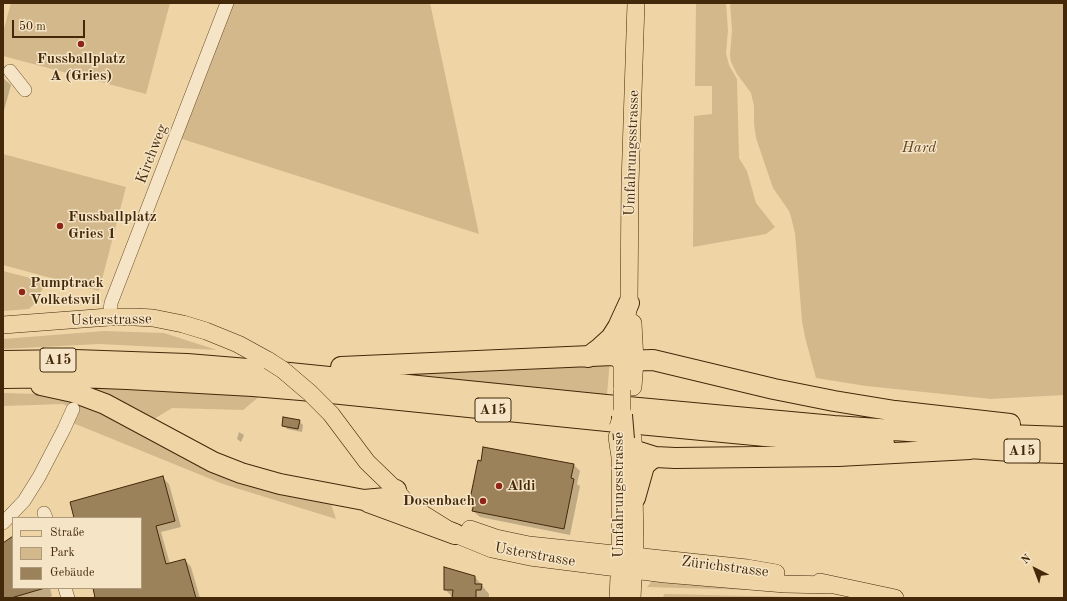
<!DOCTYPE html>
<html>
<head>
<meta charset="utf-8">
<style>
	body { margin:0 }
	#map { position:relative; width:1067px; height:601px; overflow:hidden; background:#efd5a6; font-family:"Old Standard TT",serif }
	canvas { display:block }
	.frame { position:absolute; inset:0; border:4px solid #432809; pointer-events:none }
	.legend { position:absolute; left:12px; top:517px; width:130px; height:72px; box-sizing:border-box; background:#f5e4c5; border:1px solid #ae997a; margin:0; padding:5px 7px; list-style:none; font-size:12px; color:#432809 }
	.legend li { display:flex; align-items:center; gap:8px; height:20px }
	.legend b { width:20px; border:1px solid #ae997a }
	.north { position:absolute; left:1015px; top:549px; width:40px; height:40px; -webkit-text-stroke:3px #f5e4c5; paint-order:stroke; rotate:318deg; font-size:11px; font-weight:700; line-height:16px; text-align:center; color:#432809 }
	.north::after { content:''; display:block; margin:auto; width:14px; height:18px; background:#432809; clip-path:polygon(50% 0,100% 100%,50% 72%,0 100%) }
	.scale { position:absolute; left:12px; top:20px; width:73px; height:18px; box-sizing:border-box; border:2px solid #432809; border-top:0; padding-left:5px; font-size:12px; line-height:14px; white-space:nowrap; color:#432809; -webkit-text-stroke:3px #f5e4c5; paint-order:stroke }
</style>
</head>
<body>
<div id="map">
<canvas width="1067" height="601"></canvas>
<div class="frame"></div>
<ul class="legend">
<li><b style="height:5px;background:#efd5a6"></b>Straße</li>
<li><b style="height:11px;background:#d2b88b"></b>Park</li>
<li><b style="height:11px;background:#9c825b"></b>Gebäude</li>
</ul>
<div class="north">N</div>
<div class="scale">50 m</div>
</div>
<script>
const ctx = document.querySelector('canvas').getContext('2d');
ctx.lineJoin = 'round';
function fillPath(path, color) { ctx.fillStyle = color; ctx.fill(path, 'evenodd'); }
const poly = rows => new Path2D(rows.map(r => 'M' + r).join(''));
function strokePath(path, color, width, dash) { ctx.strokeStyle = color; ctx.lineWidth = width; ctx.lineCap = dash ? 'butt' : 'round'; ctx.setLineDash(dash || []); ctx.stroke(path); }
function drawText(font, color, halo, rows, align = 'center') {
  ctx.font = font + ' "Old Standard TT",serif'; ctx.lineWidth = 3; ctx.setLineDash([]); ctx.textBaseline = 'middle'; ctx.strokeStyle = halo; ctx.fillStyle = color; for (const [text, x, y, turn = 0] of rows) {
    ctx.save(); ctx.translate(x, y); ctx.rotate((+turn || 0) * Math.PI / 180); ctx.textAlign = isNaN(turn) ? turn : align; if (halo) ctx.strokeText(text, 0, 0); ctx.fillText(text, 0, 0); ctx.restore();
  }
}
fillPath(poly([
	[11,3,170,3,146,94,3,56,3,32],
	[227,3,430,3,479,234,176,137],
	[696,3,726,3,728,30,726,53,729,65,737,79,739,158,747,171,756,203,775,227,766,234,693,247,694,116,712,114,712,86,695,86],
	[730,3,1064,3,1064,395,991,399,866,386,816,378,805,337,802,321,795,233,791,217,789,211,773,188,756,138,754,124,754,106,751,93,737,74,731,62,730,55,732,30],
	[3,154,126,187,99,291,3,265],
	[3,271,46,282,36,302,29,309,3,311],
	[104,331,164,333,217,350,100,344,3,349,3,339],
	[610,359,607,395,376,371],
	[85,386,261,395,243,410,172,408,154,419],
	[3,393,39,394,76,399,330,501,336,519,223,484,73,423,77,410,63,404,3,406],
	[658,580,785,591,647,587,651,582],
	[664,594,800,597,814,598,663,598]
]), '#d2b88b');
fillPath(poly([
	[3,78,11,85,3,114],
	[299,421,303,425,302,432,287,429,283,425],
	[239,432,244,435,241,442,237,439],
	[484,449,574,465,580,471,577,484,580,486,570,535,480,517,473,511,475,503,471,499],
	[163,478,169,484,181,527,161,532,170,564,185,560,191,567,200,598,97,598,94,588,141,588,141,518,75,518],
	[13,537,13,588,50,588,52,596,47,598,3,598,3,544],
	[475,577,489,594,489,598,453,598,445,589]
]), '#0003');
const building = poly([
	[283,417,300,420,298,429,282,426,283,417],
	[483,447,574,464,571,478,574,479,564,529,472,511,475,500,470,499,478,460,481,461,483,447],
	[163,476,175,521,156,526,166,564,185,559,196,598,95,598,93,588,141,588,141,518,74,518,70,502,163,476],
	[13,536,13,588,45,588,11,598,3,598,3,543,13,536],
	[444,567,475,576,475,584,482,584,481,590,476,590,476,598,452,598,453,590,444,590,444,567]
]);
fillPath(building, '#9c825b');
strokePath(building, '#432809', 1);
const minor = poly([
	[10,71,25,90],
	[109,317,111,303,227,3],
	[44,513,46,518],
	[3,523,24,501,39,477,64,429,73,409],
	[65,588,68,598]
]);
const major = poly([
	[3,325,109,317,135,317,153,318,183,324,206,331,238,344,269,361],
	[633,387,635,361,633,323],
	[622,390,622,345,629,303,630,184,636,3],
	[331,414,367,462,396,490,407,504,455,534,492,549,530,557,665,574,785,584,830,585],
	[617,437,620,457,620,555,618,598],
	[470,529,496,538,529,545,747,568,776,573],
	[820,582,895,598],
	[632,598,635,543,633,438]
]);
const highway = poly([
	[588,357,600,348,611,338,618,327,629,303],
	[3,361,75,360,187,364,260,370,606,405,834,426,923,432,1064,437],
	[341,367,613,355,620,358,622,361,653,360,774,389,834,401,895,411,1010,424],
	[3,378,77,377,127,379,253,386,301,390,607,421,765,436,884,443],
	[41,385,73,392,105,404,213,462,241,473,280,484,364,500,386,498,390,497,396,490],
	[624,439,626,446,633,450,655,457,675,458,838,456,970,449],
	[956,447,1024,452,1064,453],
	[635,498,644,466,649,461,655,457],
	[368,502,455,534]
]);
strokePath(minor, '#6e5330', 14);
strokePath(major, '#432809', 18);
strokePath(highway, '#432809', 22);
strokePath(minor, '#f5e4c5', 13);
strokePath(major, '#efd5a6', 17);
strokePath(highway, '#efd5a6', 20);
const majorBridge = poly([
	[269,361,283,370,310,393,331,414],
	[618,427,622,415,622,390]
]);
const highwayBridge = poly([
	[622,415,624,439]
]);
strokePath(majorBridge, '#432809', 18, []);
strokePath(highwayBridge, '#432809', 22, []);
strokePath(majorBridge, '#efd5a6', 17);
strokePath(highwayBridge, '#efd5a6', 20);
for (const [x, y, r, color] of [
	[81,44,4,"#8f2418"],
	[60,226,4,"#8f2418"],
	[22,292,4,"#8f2418"],
	[499,486,4,"#8f2418"],
	[483,501,4,"#8f2418"]
]) { const dot = new Path2D(); dot.arc(x, y, r, 0, 2 * Math.PI); ctx.fillStyle = color; ctx.fill(dot); strokePath(dot, '#f5e4c5', 1.5); }
for (const [x, y, w] of [
	[58,360,36],
	[493,410,36],
	[1022,451,36]
]) { const box = new Path2D(); box.roundRect(x - w / 2, y - 12, w, 24, 3); ctx.fillStyle = '#f5e4c5'; ctx.fill(box); strokePath(box, '#432809', 1); }
drawText('bold 14px', '#432809', null, [
	["A15",58,360],
	["A15",493,410],
	["A15",1022,451]
]);
drawText('bold 15px', '#432809', '#f5e4c5', [
	["Fussballplatz",81,59,"center"],
	["A (Gries)",81,76,"center"],
	["Fussballplatz",68,217],
	["Gries 1",68,234],
	["Pumptrack",30,283],
	["Volketswil",30,300],
	["Aldi",507,486],
	["Dosenbach",475,501,"right"]
], 'left');
drawText('italic 15px', '#604523', '#f5e4c5', [
	["Hard",919,148]
]);
drawText('15px', '#432809', '#f5e4c5', [
	["Umfahrungsstrasse",632,153,-88],
	["Kirchweg",152,154,-69],
	["Usterstrasse",111,320,-1],
	["Umfahrungsstrasse",619,495,-90],
	["Usterstrasse",535,555,10],
	["Zürichstrasse",725,567,7]
]);
</script>
</body>
</html>
